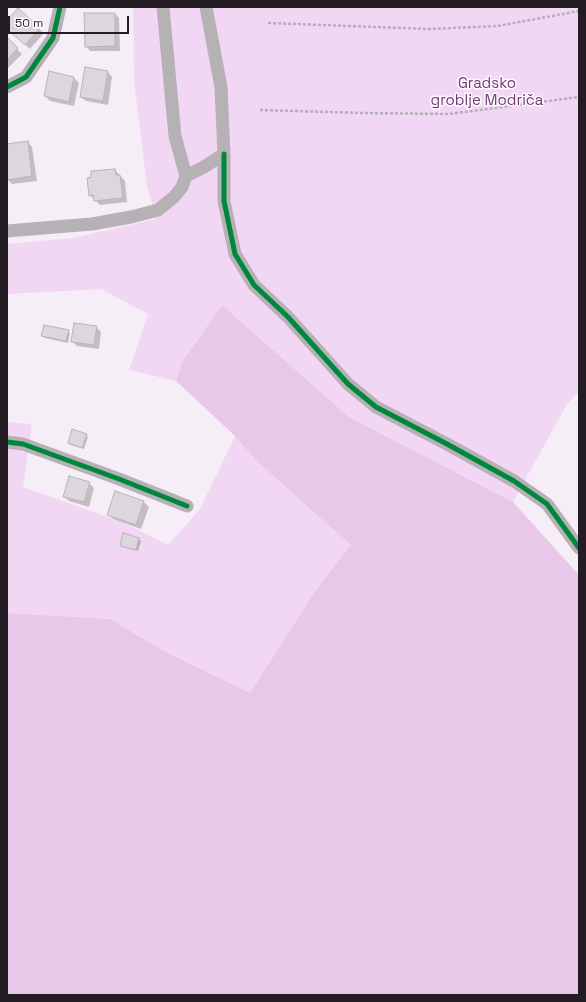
<!DOCTYPE html>
<html>
<head>
<meta charset="utf-8">
<style>
	body { margin:0 }
	#map { position:relative; width:586px; height:1002px; overflow:hidden; background:#f6eef6; font-family:"Space Grotesk",sans-serif }
	canvas { display:block }
	.frame { position:absolute; inset:0; border:8px solid #231d23; pointer-events:none }
	.scale { position:absolute; left:8px; top:16px; width:121px; height:18px; box-sizing:border-box; border:2px solid #231d23; border-top:0; padding-left:5px; font-size:12px; line-height:14px; white-space:nowrap; color:#231d23; -webkit-text-stroke:3px #fffcff; paint-order:stroke }
</style>
</head>
<body>
<div id="map">
<canvas width="586" height="1002"></canvas>
<div class="frame"></div>
<div class="scale">50 m</div>
</div>
<script>
const ctx = document.querySelector('canvas').getContext('2d');
ctx.lineJoin = 'round';
function fillPath(path, color) { ctx.fillStyle = color; ctx.fill(path, 'evenodd'); }
const poly = rows => new Path2D(rows.map(r => 'M' + r).join(''));
function strokePath(path, color, width, dash) { ctx.strokeStyle = color; ctx.lineWidth = width; ctx.lineCap = dash ? 'butt' : 'round'; ctx.setLineDash(dash || []); ctx.stroke(path); }
function drawText(font, color, halo, rows, align = 'center') {
  ctx.font = font + ' "Space Grotesk",sans-serif'; ctx.lineWidth = 3; ctx.setLineDash([]); ctx.textBaseline = 'middle'; ctx.strokeStyle = halo; ctx.fillStyle = color; for (const [text, x, y, turn = 0] of rows) {
    ctx.save(); ctx.translate(x, y); ctx.rotate((+turn || 0) * Math.PI / 180); ctx.textAlign = isNaN(turn) ? turn : align; if (halo) ctx.strokeText(text, 0, 0); ctx.fillText(text, 0, 0); ctx.restore();
  }
}
fillPath(poly([
	[133,7,579,7,579,392,567,404,513,502,349,417,222,305,182,362,176,381,129,370,148,314,101,289,7,294,7,244,73,238,156,219,147,186,134,80],
	[7,422,32,424,23,487,122,522,168,545,200,509,235,436,351,545,317,588,250,693,164,651,110,619,7,613]
]), '#f1d7f3');
fillPath(poly([
	[222,305,349,417,513,502,579,575,579,995,7,995,7,613,110,619,164,651,250,693,317,588,351,545,257,461,235,436,176,381,182,362]
]), '#e7c8e9');
fillPath(poly([
	[115,14,119,18,120,51,90,51,86,46],
	[7,23,39,29,44,33,30,49,7,28],
	[7,39,22,54,7,69],
	[50,72,74,78,79,83,74,106,50,101,45,96],
	[108,72,112,77,108,105,86,101,81,97],
	[28,142,32,147,37,181,12,184,7,179,7,145],
	[115,170,125,181,127,202,100,205,90,195],
	[96,327,101,332,99,349,77,346,72,341],
	[68,331,70,333,68,343,45,338,42,336],
	[86,435,88,437,84,449,71,445,69,443],
	[89,483,94,488,89,507,69,501,64,496],
	[116,493,144,502,149,507,141,529,113,519,109,514],
	[124,535,139,539,141,541,138,551,123,547,121,545]
]), '#0003');
const building = poly([
	[18,8,40,28,25,45,7,29,7,21,18,8],
	[84,13,115,13,115,46,85,47,84,13],
	[7,37,18,48,7,60,7,37],
	[85,67,108,71,103,101,80,97,85,67],
	[49,71,74,77,69,102,44,96,49,71],
	[28,141,32,176,7,180,7,144,28,141],
	[115,169,116,175,120,175,123,198,94,201,93,195,89,196,87,178,91,177,91,171,115,169],
	[74,323,97,326,94,345,71,342,74,323],
	[44,325,69,330,66,341,41,336,44,325],
	[72,429,87,434,82,448,68,443,72,429],
	[69,476,90,482,84,502,63,497,69,476],
	[115,491,144,501,136,525,107,515,115,491],
	[123,533,139,538,136,550,120,546,123,533]
]);
fillPath(building, '#dcd6dd');
strokePath(building, '#b9b3b9', 1);
strokePath(poly([
	[268,23,429,29,498,26,579,11],
	[260,110,363,113,449,114,579,97]
]), '#b4b0b4', 2.5, [3, 2]);
strokePath(poly([
	[163,7,175,136,186,176],
	[7,87,26,77,53,38,60,7],
	[224,154,224,201,235,254,254,285,288,317,348,384,376,407,447,444,514,481,547,504,579,548],
	[7,231,92,224,131,217,158,210,174,197,182,187,186,176,204,167,224,154,221,87,206,7],
	[7,442,23,444,119,479,187,506]
]), '#b5b1b5', 13);
strokePath(poly([
	[7,87,26,77,53,38,60,7],
	[224,154,224,201,235,254,254,285,288,317,348,384,376,407,447,444,514,481,547,504,579,548],
	[7,442,23,444,119,479,187,506]
]), '#00873e', 5);
drawText('15px', '#733778', '#fffcff', [
	["Gradsko",487,84],
	["groblje Modriča",487,101]
]);
</script>
</body>
</html>
